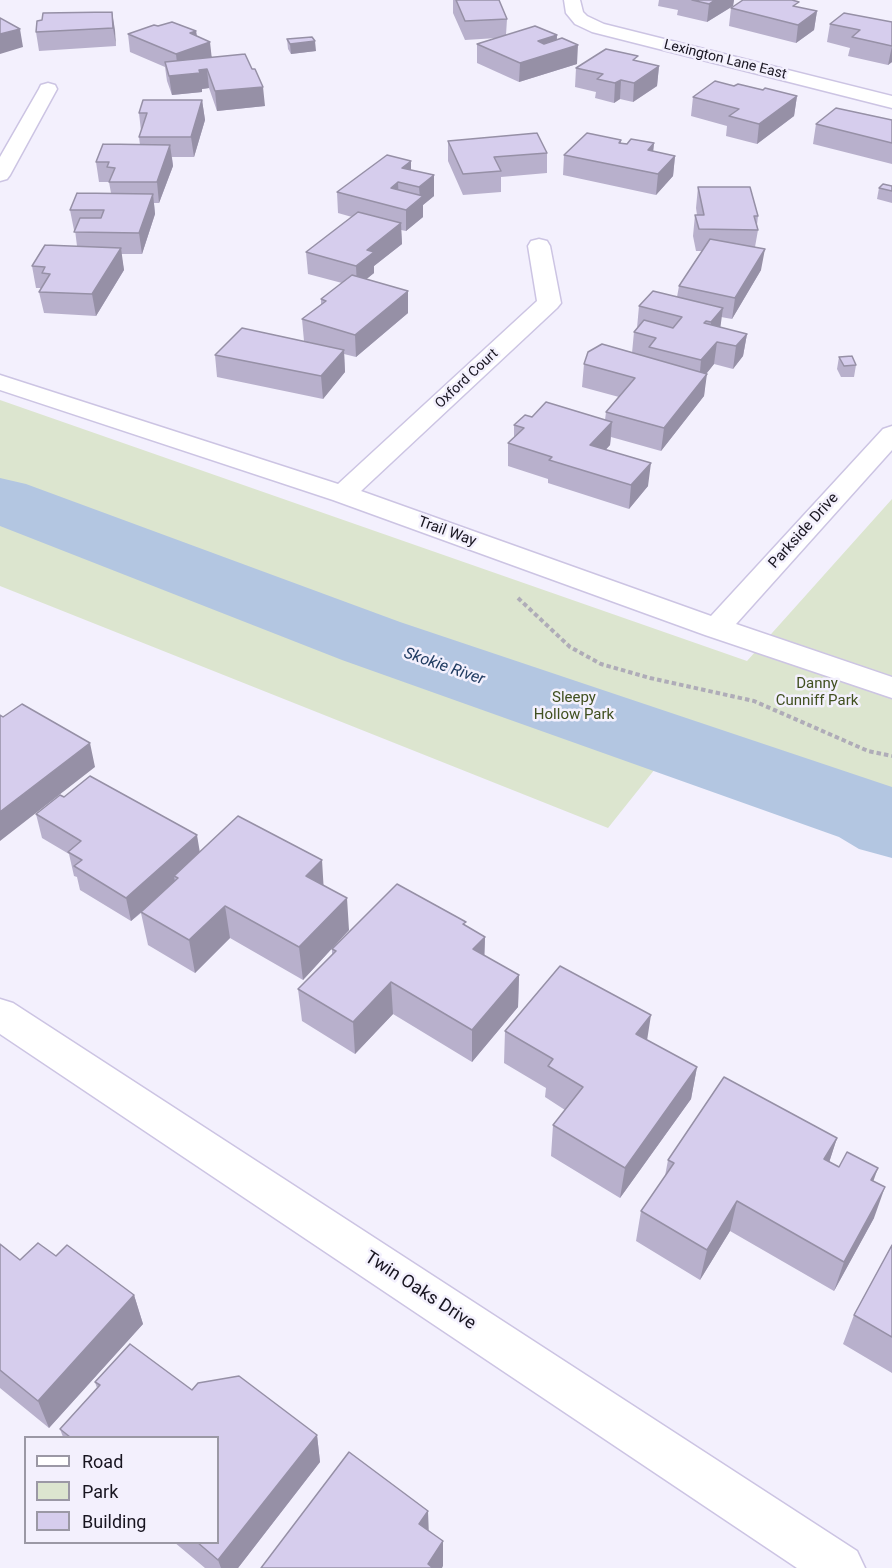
<!DOCTYPE html>
<html>
<head>
<meta charset="utf-8">
<style>
	body { margin:0 }
	#map { position:relative; width:892px; height:1568px; overflow:hidden; background:#f3f0fd; font-family:Roboto,sans-serif }
	canvas { display:block }
	.legend { position:absolute; left:24px; top:1436px; width:195px; height:108px; box-sizing:border-box; background:#f3f0fd; border:2px solid #9b98a5; margin:0; padding:8px 10px; list-style:none; font-size:18px; color:#181520 }
	.legend li { display:flex; align-items:center; gap:12px; height:30px }
	.legend b { width:30px; border:2px solid #9b98a5 }
</style>
</head>
<body>
<div id="map">
<canvas width="892" height="1568"></canvas>
<ul class="legend">
<li><b style="height:8px;background:#fff"></b>Road</li>
<li><b style="height:16px;background:#dce5cf"></b>Park</li>
<li><b style="height:16px;background:#d6cded"></b>Building</li>
</ul>
</div>
<script>
const ctx = document.querySelector('canvas').getContext('2d');
ctx.lineJoin = 'round';
function fillPath(path, color) { ctx.fillStyle = color; ctx.fill(path, 'evenodd'); }
const poly = rows => new Path2D(rows.map(r => 'M' + r).join(''));
function strokePath(path, color, width, dash) { ctx.strokeStyle = color; ctx.lineWidth = width; ctx.lineCap = dash ? 'butt' : 'round'; ctx.setLineDash(dash || []); ctx.stroke(path); }
function drawText(font, color, halo, rows, align = 'center') {
  ctx.font = font + ' Roboto,sans-serif'; ctx.lineWidth = 5; ctx.setLineDash([]); ctx.textBaseline = 'middle'; ctx.strokeStyle = halo; ctx.fillStyle = color; for (const [text, x, y, turn = 0] of rows) {
    ctx.save(); ctx.translate(x, y); ctx.rotate((+turn || 0) * Math.PI / 180); ctx.textAlign = isNaN(turn) ? turn : align; if (halo) ctx.strokeText(text, 0, 0); ctx.fillText(text, 0, 0); ctx.restore();
  }
}
fillPath(poly([
	[0,400,747,661,892,499,892,801,690,725,608,828,0,586]
]), '#dce5cf');
fillPath(poly([
	[0,478,26,484,400,622,892,787,892,858,859,849,839,837,342,660,0,526,0,478]
]), '#b3c6e1');
const minor = poly([
	[564,0,580,0,583,12,587,16,604,24,892,96,892,108,592,32,575,24,566,13,564,0],
	[48,83,55,85,57,89,10,175,7,179,0,181,0,157,39,89,41,85,48,83],
	[539,239,547,241,550,246,561,303,557,308,361,491,711,616,883,429,892,426,892,450,736,624,892,677,892,698,705,635,333,500,0,390,0,375,338,484,537,301,528,246,531,241,539,239],
	[0,999,13,1003,857,1551,865,1568,797,1568,0,1034,0,999]
]);
strokePath(minor, '#ccc4e3', 3);
strokePath(poly([
	[518,598,570,647,601,664,650,678,754,701,868,751,892,756]
]), '#afacb8', 4, [4.5, 3]);
fillPath(minor, '#fff');
fillPath(poly([
	[453,0,499,0,507,19,506,35,557,35,557,40,577,64,519,82,477,63,477,44,497,38,465,40,453,13],
	[659,0,734,0,733,6,707,22,677,15,678,10,658,6],
	[798,7,817,11,814,30,796,43,729,26,731,8],
	[112,12,116,46,39,51,36,32],
	[892,22,892,62,888,65,848,56,850,48,827,42,830,24],
	[196,31,197,36,212,57,265,106,217,111,209,88,202,89,202,92,172,95,167,81,165,67,130,52,128,34],
	[287,39,316,51,291,54,288,49],
	[638,61,659,66,657,86,633,102,620,99,614,103,595,98,596,92,575,87,576,68],
	[734,86,763,90,797,96,794,116,757,144,726,136,727,126,691,116,693,97],
	[202,100,205,120,194,157,172,157,173,166,159,203,154,203,155,214,142,254,121,254,124,270,96,316,44,313,39,292,42,288,36,288,32,266,77,246,75,230,74,230,70,210,111,193,109,182,99,182,96,162,140,145,139,137,141,131,139,113],
	[892,120,892,164,813,144,816,124],
	[621,140,621,143,627,144,654,143,653,151,675,156,673,176,656,195,563,175,564,155],
	[448,141,547,153,547,173,501,177,501,192,463,195,448,161],
	[411,161,411,170,434,175,434,196,423,205,423,217,406,231,401,230,402,244,374,266,374,273,366,279,408,313,356,357,344,354,345,372,323,399,217,377,215,355,304,341,302,319,321,305,321,299,342,283,308,274,306,252,352,217,338,213,337,192],
	[892,186,892,203,877,199,879,188],
	[698,187,758,216,757,225,758,230,755,247,761,270,732,319,721,317,720,327,747,334,743,356,733,369,714,364,706,374,704,396,661,451,611,437,610,445,605,450,648,486,629,509,548,483,548,479,508,466,508,443,514,438,514,425,532,417,605,420,606,412,619,397,582,387,584,364,632,353,634,332,637,328,639,306,677,297,679,286,702,251,696,251,693,236,695,215,697,215,696,208],
	[839,357,856,365,854,377,841,377,837,369],
	[64,797,200,852,324,886,349,930,303,980,230,938,195,973,148,945,141,913,131,921,80,890,77,877,74,876,69,854,42,838,36,814],
	[466,926,485,937,484,956,519,975,518,1007,472,1062,393,1014,355,1054,302,1021,298,989,332,954,332,949],
	[505,1031,647,1040,697,1067,691,1099,620,1198,551,1156,553,1125,565,1110,545,1097,546,1088,504,1063],
	[837,1138,829,1162,839,1167,873,1181,874,1218,834,1291,730,1231,700,1280,636,1241,641,1211,665,1176,668,1160],
	[0,1244,20,1260,56,1256,134,1295,143,1324,49,1428,0,1388],
	[892,1245,892,1373,843,1344,854,1315],
	[95,1382,192,1390,317,1435,320,1462,238,1568,205,1568,174,1542,218,1542,218,1437,63,1437,60,1429,97,1388]
]), '#b8b0cc');
fillPath(poly([
	[715,0,734,0,733,6,707,22,709,4],
	[817,11,814,30,796,43,798,25],
	[112,12,115,30,116,46,113,28],
	[20,29,23,47,0,54,0,34],
	[196,31,198,46,210,42,212,60,178,73,176,54,190,33],
	[557,35,556,52,578,45,577,64,519,82,520,63,538,41],
	[315,41,316,51,291,54,290,44],
	[892,46,892,62,888,65],
	[659,66,657,86,633,102,634,83],
	[207,69,209,88,202,89,202,92,172,95,169,76],
	[621,80,620,99,614,103,615,83],
	[263,87,265,106,217,111,215,91],
	[797,96,794,116,757,144,759,124],
	[202,100,205,120,194,157,191,137],
	[654,143,652,163,648,150],
	[170,145,173,166,159,203,157,182],
	[675,156,673,176,656,195,658,174],
	[411,161,411,182,402,168],
	[434,175,434,196,423,205,423,217,406,231,406,210,420,199,419,187],
	[398,182,399,203,391,188],
	[153,194,155,214,142,254,139,233],
	[401,223,402,244,374,266,374,273,357,287,356,266,367,250],
	[121,248,124,270,96,316,92,294],
	[765,249,761,270,732,319,735,298],
	[408,291,408,313,356,357,355,335],
	[723,308,720,330,708,344,711,322],
	[747,334,743,356,733,369,736,346],
	[717,342,714,364,699,383,701,360],
	[344,350,345,372,323,399,321,376],
	[707,374,704,396,661,451,664,428],
	[612,422,610,445,589,468,590,445],
	[651,463,648,486,629,509,631,485],
	[90,743,95,767,0,841,0,812],
	[197,835,201,859,178,878,174,876,175,882,131,921,126,898],
	[322,860,324,893,306,876],
	[347,898,349,930,303,980,299,947],
	[225,906,230,938,195,973,189,940],
	[485,937,484,969,473,949],
	[519,975,518,1007,472,1062,472,1030],
	[391,982,393,1014,355,1054,353,1022],
	[651,1015,646,1047,636,1034],
	[697,1067,691,1099,620,1198,625,1168],
	[837,1138,827,1169,824,1159],
	[878,1168,867,1199,871,1180],
	[885,1187,874,1218,834,1291,844,1262],
	[737,1201,730,1231,700,1280,707,1250],
	[134,1295,143,1324,49,1428,38,1401],
	[317,1435,320,1462,238,1568,221,1568,218,1560],
	[428,1511,429,1537,419,1524],
	[443,1541,443,1566,442,1568,428,1568,428,1564]
]), '#9690a6');
const building = poly([
	[456,0,499,0,507,19,465,21,456,0],
	[692,0,715,0,709,4,692,0],
	[743,0,792,0,799,2,793,6,817,11,798,25,731,8,743,0],
	[112,12,113,28,36,32,37,21,42,20,43,13,112,12],
	[844,13,892,22,892,46,852,37,860,30,830,24,844,13],
	[0,18,20,29,0,34,0,18],
	[172,22,196,31,190,33,210,42,176,54,128,34,154,25,158,26,172,22],
	[535,26,557,35,538,41,544,44,562,38,578,45,520,63,477,44,535,26],
	[312,37,315,41,290,44,287,39,312,37],
	[606,49,638,56,633,60,659,66,634,83,621,80,615,83,597,79,603,74,576,68,606,49],
	[245,54,252,69,255,69,263,87,215,91,207,69,199,70,200,73,169,76,165,62,245,54],
	[715,81,734,86,738,84,763,90,765,88,797,96,759,124,729,116,739,109,693,97,715,81],
	[143,100,202,100,191,137,139,137,147,113,139,113,143,100],
	[836,108,892,120,892,143,816,124,836,108],
	[537,133,547,153,494,157,501,171,463,174,448,141,537,133],
	[587,133,621,140,619,143,627,144,631,139,654,143,648,150,675,156,658,174,564,155,587,133],
	[103,144,170,145,157,182,109,182,115,168,107,167,109,162,96,162,103,144],
	[387,155,411,161,402,168,434,175,419,187,398,182,391,188,423,196,406,210,337,192,387,155],
	[883,184,892,186,892,191,879,188,883,184],
	[698,187,750,187,758,216,754,216,758,230,699,229,695,215,704,215,698,187],
	[77,193,153,194,139,233,74,232,80,218,101,218,104,210,70,210,77,193],
	[358,212,401,223,367,250,374,252,356,266,306,252,358,212],
	[710,239,765,249,735,298,679,286,710,239],
	[45,245,121,248,92,294,39,292,50,274,42,273,45,267,32,266,45,245],
	[352,275,408,291,355,335,302,319,326,301,321,299,352,275],
	[653,291,723,308,711,322,706,321,704,323,747,334,736,346,717,342,701,360,649,347,656,338,634,332,644,320,673,328,682,317,639,306,653,291],
	[242,328,344,350,321,376,215,355,242,328],
	[602,344,707,374,664,428,606,412,635,378,584,364,588,352,602,344],
	[852,356,856,365,844,366,839,357,852,356],
	[546,402,612,422,590,445,651,463,631,485,549,460,552,457,508,443,524,428,514,425,525,415,532,417,546,402],
	[22,704,90,743,0,812,0,715,3,717,22,704],
	[90,776,197,835,126,898,74,866,82,860,68,852,81,841,36,814,60,795,64,797,90,776],
	[238,816,322,860,306,876,347,898,299,947,225,906,189,940,141,912,178,878,174,876,238,816],
	[397,884,466,922,463,924,485,937,473,949,519,975,472,1030,391,982,353,1022,298,989,336,951,332,949,397,884],
	[560,966,651,1015,636,1034,697,1067,625,1168,553,1125,583,1087,548,1066,553,1059,505,1031,560,966],
	[724,1077,837,1138,824,1159,839,1167,847,1152,878,1168,871,1180,885,1187,844,1262,737,1201,707,1250,641,1211,674,1163,668,1160,724,1077],
	[38,1243,56,1256,67,1245,134,1295,38,1401,0,1370,0,1244,20,1260,38,1243],
	[892,1245,892,1337,854,1315,892,1245],
	[130,1344,192,1390,198,1383,239,1376,317,1435,218,1560,197,1542,218,1542,218,1437,70,1437,60,1429,100,1385,95,1382,130,1344],
	[349,1452,428,1511,419,1524,443,1541,428,1564,433,1568,261,1568,349,1452]
]);
fillPath(building, '#d6cded');
strokePath(building, '#9690a6', 1.5);
drawText('14px', '#181520', '#f3f0fd', [
	["Lexington Lane East",725,60,14],
	["Oxford Court",467,379,-43]
]);
drawText('15px', '#181520', '#f3f0fd', [
	["Parkside Drive",804,531,-48],
	["Trail Way",447,532,20]
]);
drawText('15px', '#415020', '#f3f0fd', [
	["Danny",817,684],
	["Cunniff Park",817,701],
	["Sleepy",574,698],
	["Hollow Park",574,715]
]);
drawText('italic 16px', '#213c62', '#f3f0fd', [
	["Skokie River",444,667,19]
]);
drawText('18px', '#181520', '#f3f0fd', [
	["Twin Oaks Drive",420,1291,33]
]);
</script>
</body>
</html>
